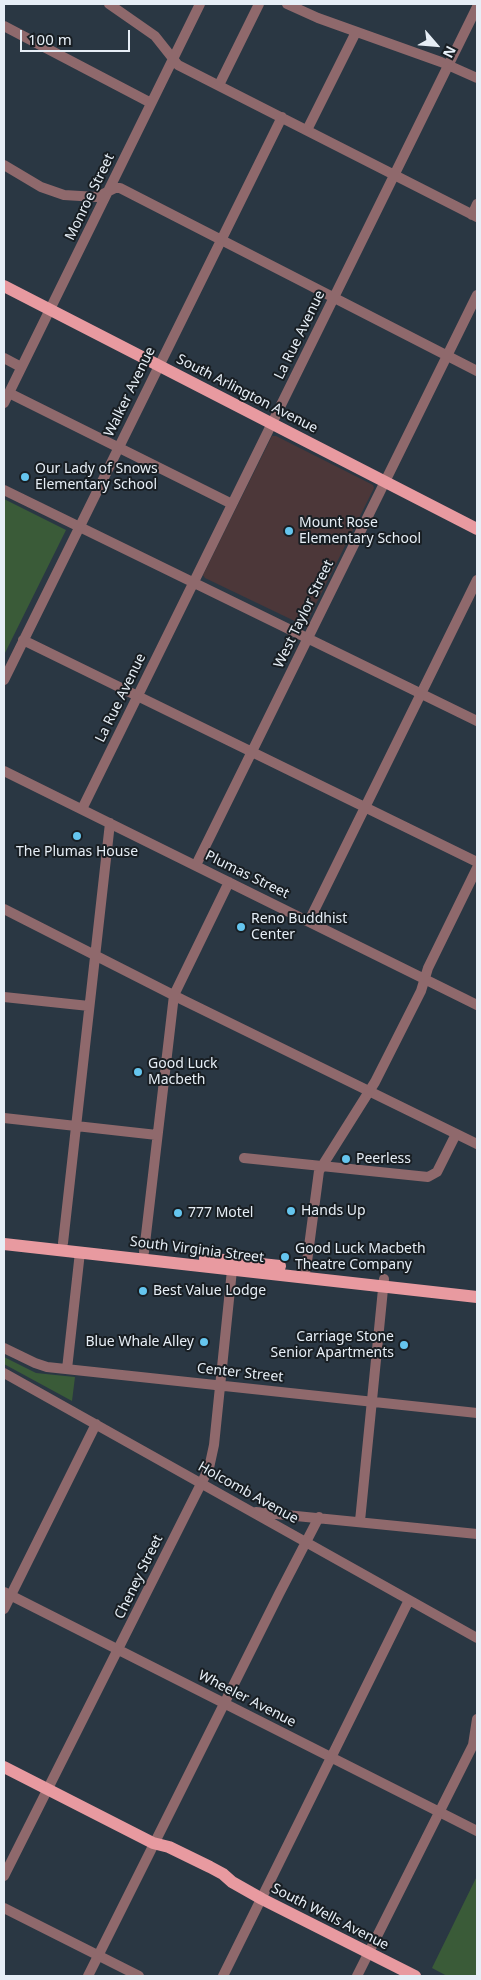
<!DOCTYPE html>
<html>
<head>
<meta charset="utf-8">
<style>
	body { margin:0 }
	#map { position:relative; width:481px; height:1980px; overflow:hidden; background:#2a3743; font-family:"Noto Sans",sans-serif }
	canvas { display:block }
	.frame { position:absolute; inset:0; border:5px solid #e6eef6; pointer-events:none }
	.north { position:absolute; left:411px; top:20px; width:50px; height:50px; -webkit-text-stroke:4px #181e23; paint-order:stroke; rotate:117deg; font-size:14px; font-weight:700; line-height:20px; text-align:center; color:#e6eef6 }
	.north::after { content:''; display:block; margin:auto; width:18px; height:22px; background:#e6eef6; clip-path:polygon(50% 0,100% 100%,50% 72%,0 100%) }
	.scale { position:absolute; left:20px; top:30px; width:110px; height:22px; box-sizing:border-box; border:2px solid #e6eef6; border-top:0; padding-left:6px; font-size:15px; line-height:18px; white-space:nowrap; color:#e6eef6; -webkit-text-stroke:4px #181e23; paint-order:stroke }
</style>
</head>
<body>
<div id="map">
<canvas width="481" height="1980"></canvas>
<div class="frame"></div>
<div class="north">N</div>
<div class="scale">100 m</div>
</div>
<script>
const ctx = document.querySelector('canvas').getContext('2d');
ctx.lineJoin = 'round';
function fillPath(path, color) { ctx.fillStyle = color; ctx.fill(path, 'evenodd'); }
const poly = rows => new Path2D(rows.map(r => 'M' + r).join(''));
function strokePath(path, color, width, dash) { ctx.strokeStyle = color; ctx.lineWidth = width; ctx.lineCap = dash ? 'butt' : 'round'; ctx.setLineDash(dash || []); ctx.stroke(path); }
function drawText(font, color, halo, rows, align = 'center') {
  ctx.font = font + ' "Noto Sans",sans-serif'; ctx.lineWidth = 4; ctx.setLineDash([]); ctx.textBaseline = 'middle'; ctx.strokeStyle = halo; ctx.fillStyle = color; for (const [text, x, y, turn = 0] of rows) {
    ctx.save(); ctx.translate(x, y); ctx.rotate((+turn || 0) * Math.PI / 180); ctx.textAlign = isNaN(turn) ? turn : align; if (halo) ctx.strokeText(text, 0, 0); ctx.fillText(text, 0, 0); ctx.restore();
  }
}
fillPath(poly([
	[272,436,276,436,373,485,374,488,305,626,205,578,203,575]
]), '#4c3739');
fillPath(poly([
	[4,499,66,530,4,655],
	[4,1357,36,1373,75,1377,72,1401,4,1364],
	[477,1876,477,1976,447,1976,432,1968]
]), '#3a5b38');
strokePath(poly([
	[109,4,155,36,178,65,477,217],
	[287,4,318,18,441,62,477,78],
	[4,26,151,103],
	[219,85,259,4],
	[307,130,356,32],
	[4,165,41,187,64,195,97,197,115,188,120,188,477,371],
	[472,215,477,204],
	[4,358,21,367],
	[9,393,232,504],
	[4,403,200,4],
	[4,490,477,721],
	[23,640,477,862],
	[4,680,282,117],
	[4,771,477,1005],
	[82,809,477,7],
	[196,865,477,295],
	[4,909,183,1000,477,1144],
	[309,921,477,580],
	[4,997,89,1006],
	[4,1118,157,1135],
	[244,1158,428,1177,437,1172,456,1134],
	[63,1243,110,823],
	[144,1252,174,995,229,882],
	[306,1269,319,1171,375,1082,421,991,428,968,477,868],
	[4,1348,35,1363,47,1367,477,1413],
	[67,1369,80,1252],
	[4,1373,477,1638],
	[256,1512,477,1534],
	[360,1521,384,1279],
	[4,1592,477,1831],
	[4,1609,96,1424],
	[4,1876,209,1468,214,1445,232,1270],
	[4,1908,139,1976],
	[88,1976,279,1594,319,1517],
	[223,1976,409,1600],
	[357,1976,473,1745,477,1719]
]), '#8f696c', 10);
strokePath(poly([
	[4,286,477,529],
	[4,1244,477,1297],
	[205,1258,280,1266],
	[4,1767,153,1843,169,1847,210,1867,223,1874,232,1882,262,1899,415,1976]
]), '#e89aa0', 12);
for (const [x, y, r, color] of [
	[25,477,5,"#65c5ee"],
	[289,531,5,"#65c5ee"],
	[77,836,5,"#65c5ee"],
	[241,927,5,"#65c5ee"],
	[138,1072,5,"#65c5ee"],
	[346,1159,5,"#65c5ee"],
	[291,1211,5,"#65c5ee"],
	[178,1213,5,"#65c5ee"],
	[285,1257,5,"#65c5ee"],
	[143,1291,5,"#65c5ee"],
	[204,1342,5,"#65c5ee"],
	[404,1345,5,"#65c5ee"]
]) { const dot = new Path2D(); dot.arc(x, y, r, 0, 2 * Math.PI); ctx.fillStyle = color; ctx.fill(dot); strokePath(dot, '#181e23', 2); }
drawText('14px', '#e6eef6', '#181e23', [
	["Monroe Street",90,197,-64],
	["La Rue Avenue",300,335,-64],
	["Walker Avenue",130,392,-64],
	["South Arlington Avenue",247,394,27],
	["West Taylor Street",304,614,-64],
	["La Rue Avenue",121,698,-64],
	["Plumas Street",247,875,26],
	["South Virginia Street",197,1250,7],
	["Center Street",240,1373,6],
	["Holcomb Avenue",248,1493,29],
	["Cheney Street",139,1577,-64],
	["Wheeler Avenue",247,1699,27],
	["South Wells Avenue",330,1917,27]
]);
drawText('14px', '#e6eef6', '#181e23', [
	["Our Lady of Snows",35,469],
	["Elementary School",35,485],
	["Mount Rose",299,523],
	["Elementary School",299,539],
	["The Plumas House",77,852,"center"],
	["Reno Buddhist",251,919],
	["Center",251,935],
	["Good Luck",148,1064],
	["Macbeth",148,1080],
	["Peerless",356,1159],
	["Hands Up",301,1211],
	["777 Motel",188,1213],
	["Good Luck Macbeth",295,1249],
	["Theatre Company",295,1265],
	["Best Value Lodge",153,1291],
	["Carriage Stone",394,1337,"right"],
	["Senior Apartments",394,1353,"right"],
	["Blue Whale Alley",194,1342,"right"]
], 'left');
</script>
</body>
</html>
